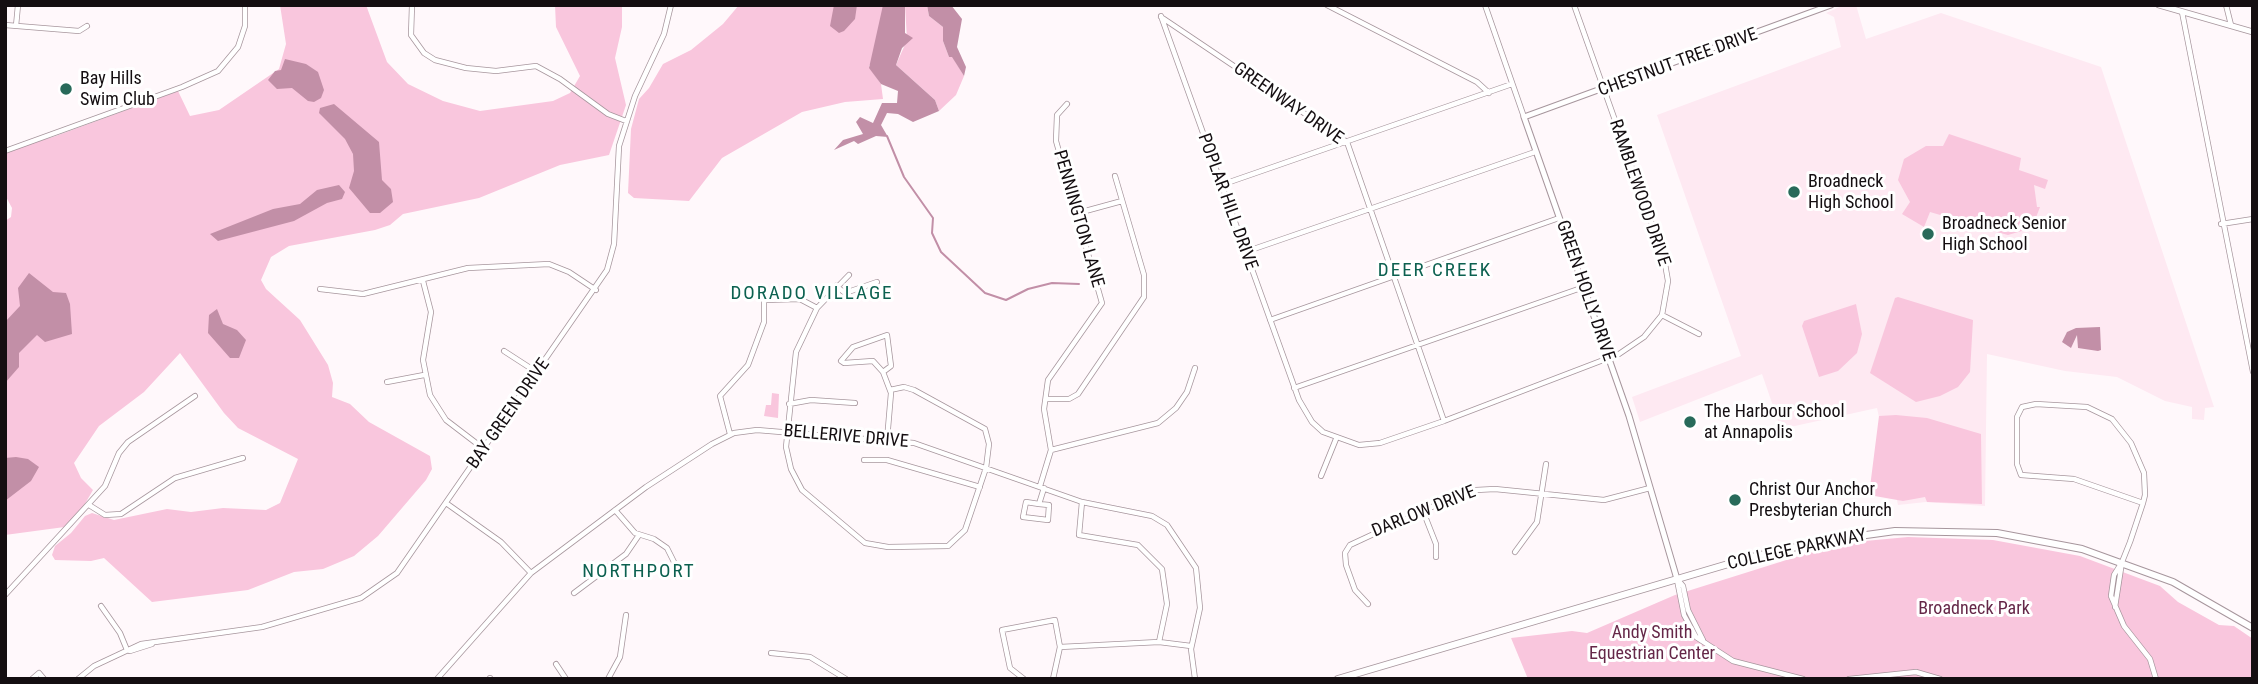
<!DOCTYPE html>
<html>
<head>
<meta charset="utf-8">
<style>
	body { margin:0 }
	#map { position:relative; width:2258px; height:684px; overflow:hidden; background:#fff8fb; font-family:"Roboto Condensed",sans-serif }
	canvas { display:block }
	.frame { position:absolute; inset:0; border:7px solid #140e11; pointer-events:none }
</style>
</head>
<body>
<div id="map">
<canvas width="2258" height="684"></canvas>
<div class="frame"></div>
</div>
<script>
const ctx = document.querySelector('canvas').getContext('2d');
ctx.lineJoin = 'round';
function fillPath(path, color) { ctx.fillStyle = color; ctx.fill(path, 'evenodd'); }
const poly = rows => new Path2D(rows.map(r => 'M' + r).join(''));
function strokePath(path, color, width, dash) { ctx.strokeStyle = color; ctx.lineWidth = width; ctx.lineCap = dash ? 'butt' : 'round'; ctx.setLineDash(dash || []); ctx.stroke(path); }
function drawText(font, color, halo, rows, align = 'center') {
  ctx.font = font + ' "Roboto Condensed",sans-serif'; ctx.lineWidth = 6; ctx.setLineDash([]); ctx.textBaseline = 'middle'; ctx.strokeStyle = halo; ctx.fillStyle = color; for (const [text, x, y, turn = 0] of rows) {
    ctx.save(); ctx.translate(x, y); ctx.rotate((+turn || 0) * Math.PI / 180); ctx.textAlign = isNaN(turn) ? turn : align; if (halo) ctx.strokeText(text, 0, 0); ctx.fillText(text, 0, 0); ctx.restore();
  }
}
fillPath(poly([
	[1844,5,1856,5,1866,39,1941,13,2101,67,2214,407,2205,408,2204,420,2192,419,2192,407,2165,401,2117,377,2065,371,1987,354,1985,506,1926,502,1898,505,1877,408,1781,429,1762,374,1640,422,1632,397,1741,356,1657,115,1841,47,1834,17,1826,13]
]), '#fee9f2');
fillPath(poly([
	[280,5,366,5,387,62,408,84,443,101,480,111,553,101,570,93,580,76,556,27,555,5,622,5,622,27,615,58,626,105,609,155,560,165,479,198,403,214,390,225,375,230,289,246,271,257,261,280,266,289,300,320,328,365,333,383,332,397,350,404,369,422,430,456,432,469,426,480,378,536,354,556,323,569,294,572,248,590,152,602,104,558,91,561,55,560,52,555,55,546,71,533,85,516,92,513,114,520,167,509,191,512,223,508,266,510,280,503,298,459,238,428,224,413,180,353,144,392,99,426,74,463,81,478,93,490,72,526,5,535,5,221,11,217,12,208,5,195,5,150,53,137,178,91,190,116,219,110,279,69,286,44],
	[739,5,885,5,873,60,869,66,881,84,883,99,845,102,802,112,722,158,689,201,634,198,628,193,631,129,639,99,649,88,663,64,691,50,723,24],
	[905,5,927,5,929,16,943,27,943,41,949,57,952,56,964,76,956,95,939,111,935,100,896,65,907,40],
	[1949,134,2021,158,2019,170,2048,180,2045,189,2034,185,2037,207,2040,207,2032,228,2008,235,1970,225,1968,231,1952,225,1954,219,1930,212,1924,227,1902,214,1910,202,1898,180,1904,159,1926,146,1943,146],
	[1898,297,1973,320,1970,372,1958,387,1940,396,1916,402,1870,373,1895,298],
	[1856,304,1862,334,1857,353,1838,371,1819,377,1802,326,1804,321],
	[772,393,779,394,778,418,764,416,766,405,771,405],
	[1896,415,1927,418,1981,434,1982,504,1927,502,1925,497,1903,501,1869,495,1879,416],
	[1908,537,1993,540,2080,556,2160,586,2178,602,2219,625,2234,626,2253,639,2253,679,1528,679,1511,638,1572,631,1587,633,1675,595,1815,551,1865,541]
]), '#f9c6dd');
fillPath(poly([
	[834,5,857,5,855,19,844,31,839,33,830,26],
	[883,5,905,5,905,33,913,38,902,48,896,65,935,100,939,111,913,122,898,114,887,113,881,125,888,137,876,136,858,144,854,141,834,150,843,140,863,134,856,122,860,117,873,123,882,103,897,103,898,91,881,84,869,68],
	[927,5,951,5,962,19,957,47,966,67,964,76,952,57,949,57,943,41,943,27,929,16],
	[285,59,306,64,318,72,324,90,321,98,314,102,308,101,292,88,277,89,268,80,275,71,281,70],
	[334,104,379,142,382,180,391,189,393,202,380,213,370,213,349,188,354,171,353,154,345,139,319,113,320,108],
	[339,185,345,192,342,199,327,203,294,221,218,241,210,234,273,209,300,204,317,190],
	[29,273,53,292,66,293,70,304,72,334,45,342,37,335,19,353,19,367,5,383,5,322,20,306,18,288],
	[217,309,223,324,237,330,246,340,239,358,230,358,208,333,209,315],
	[2100,327,2101,350,2098,351,2078,348,2077,335,2071,348,2062,342,2067,332,2076,328],
	[16,457,28,459,39,467,31,481,5,501,5,458]
]), '#c28fa7');
strokePath(poly([
	[887,136,904,177,933,218,932,233,941,252,985,293,1006,300,1028,289,1052,283,1079,284]
]), '#c28fa7', 2);
const minor = poly([
	[412,5,411,35,424,53,435,60,466,68,496,71,536,66,560,79,608,114,626,121],
	[1327,5,1477,82,1489,93],
	[1485,5,1524,117],
	[2226,5,2231,25],
	[2182,12,2253,372],
	[1161,16,1299,400,1312,422,1323,432,1359,445,1380,443,1444,421,1619,354,1644,337,1662,315,1668,281,1664,258,1574,5],
	[1161,17,1347,142,1444,421],
	[5,25,79,31,87,26],
	[16,26,18,5],
	[5,151,182,87,218,71,238,47,245,26,245,5],
	[1221,185,1512,84],
	[1078,213,1122,201],
	[2221,224,2253,219],
	[1245,252,1535,152],
	[849,275,817,308,796,352,786,447,791,469,802,490,865,543,888,547,948,546,965,530,986,468,989,444,985,429,914,390,904,387,890,390],
	[423,281,431,312,423,360,430,395,446,420,484,449],
	[836,286,845,293,877,282],
	[320,289,363,294,468,268,549,264,569,272,596,290],
	[1662,315,1699,334],
	[1270,320,1559,218],
	[504,351,538,373],
	[883,372,891,366,887,335,853,347,841,361,844,363,873,361,883,372,891,393,887,440],
	[387,382,424,375],
	[1294,388,1584,287],
	[1047,399,1069,399,1078,394,1144,297,1144,275,1115,176],
	[789,404,811,400,855,403],
	[730,434,720,396,748,365,764,322,764,300,800,299,817,308],
	[1051,450,1158,423,1176,408,1187,392,1195,368],
	[864,460,887,460,980,487],
	[1321,476,1336,439],
	[1040,486,1051,450,1044,409,1048,380,1102,303,1056,141,1057,115,1067,104],
	[1082,502,1079,535,1138,545,1162,569,1167,604,1159,642],
	[446,503,501,542,531,573],
	[1039,504,1049,505,1048,520,1023,517,1026,502,1039,504,1044,488],
	[89,505,105,515,121,514,175,478,243,458],
	[615,510,635,533,654,539,667,548,678,570],
	[1423,511,1436,544,1436,557],
	[1515,552,1537,522,1546,464],
	[2122,562,2114,575,2111,596,2124,626,2150,659,2156,679],
	[1677,579,1683,586,1688,610,1703,640],
	[1677,580,1684,615,1696,637,1733,661,1803,679],
	[574,593,626,554,639,535],
	[5,595,105,486,119,453,128,442,195,396],
	[1368,604,1355,590,1346,565,1345,553,1350,545,1451,498,1476,490,1495,489,1604,500,1650,488],
	[101,606,120,633,127,650],
	[2115,607,2122,562,2130,542,2143,503,2145,495,2144,473,2131,443,2112,419,2087,407,2036,404,2022,407,2017,417,2017,464,2021,475,2074,479,2143,503],
	[1060,647,1159,642,1191,646],
	[130,651,152,644],
	[771,653,810,657,846,679],
	[556,664,566,679],
	[32,679,39,673,44,679],
	[78,679,94,666,141,644,262,627,361,598,397,573,607,270,614,244,619,146,635,96,664,34,671,5],
	[437,679,531,573,646,487,712,444,734,433,757,430,914,443,1082,502,1152,516,1167,525,1196,568,1200,608,1191,649,1195,679],
	[490,679,490,678],
	[608,679,620,657,626,615],
	[1024,679,1010,668,1002,630,1055,620,1060,647,1053,679],
	[1849,679,1916,672,1940,679]
]);
const tertiary = poly([
	[2159,5,2253,32],
	[1677,579,1629,416,1524,117,1831,5]
]);
const secondary = poly([
	[1338,679,1752,557,1823,541,1895,531,1997,533,2082,549,2173,582,2253,628]
]);
strokePath(minor, '#a7969d', 6);
strokePath(tertiary, '#a7969d', 7);
strokePath(secondary, '#a7969d', 8);
strokePath(minor, '#fff', 4.5);
strokePath(tertiary, '#fff', 5);
strokePath(secondary, '#fff', 6);
for (const [x, y, r, color] of [
	[66,89,7,"#286a5a"],
	[1794,192,7,"#286a5a"],
	[1928,234,7,"#286a5a"],
	[1690,422,7,"#286a5a"],
	[1735,500,7,"#286a5a"]
]) { const dot = new Path2D(); dot.arc(x, y, r, 0, 2 * Math.PI); ctx.fillStyle = color; ctx.fill(dot); strokePath(dot, '#fff', 2.5); }
drawText('18px', '#140e11', '#fff', [
	["CHESTNUT TREE DRIVE",1678,63,-20],
	["GREENWAY DRIVE",1288,104,35],
	["RAMBLEWOOD DRIVE",1639,193,71],
	["POPLAR HILL DRIVE",1227,202,70],
	["PENNINGTON LANE",1078,219,74],
	["GREEN HOLLY DRIVE",1585,291,71],
	["BAY GREEN DRIVE",509,414,-55],
	["BELLERIVE DRIVE",846,437,5],
	["DARLOW DRIVE",1424,512,-22],
	["COLLEGE PARKWAY",1797,550,-12]
]);
drawText('18px', '#140e11', '#fff', [
	["Bay Hills",80,79],
	["Swim Club",80,100],
	["Broadneck",1808,182],
	["High School",1808,203],
	["Broadneck Senior",1942,224],
	["High School",1942,245],
	["The Harbour School",1704,412],
	["at Annapolis",1704,433],
	["Christ Our Anchor",1749,490],
	["Presbyterian Church",1749,511]
], 'left');
drawText('18px', '#652748', '#fff', [
	["Broadneck Park",1974,609],
	["Andy Smith",1652,633],
	["Equestrian Center",1652,654]
]);
ctx.letterSpacing = '2px';
drawText('19px', '#0c6150', '#fff', [
	["DEER CREEK",1435,271],
	["DORADO VILLAGE",812,294],
	["NORTHPORT",639,572]
]);
ctx.letterSpacing = '0px';
</script>
</body>
</html>
